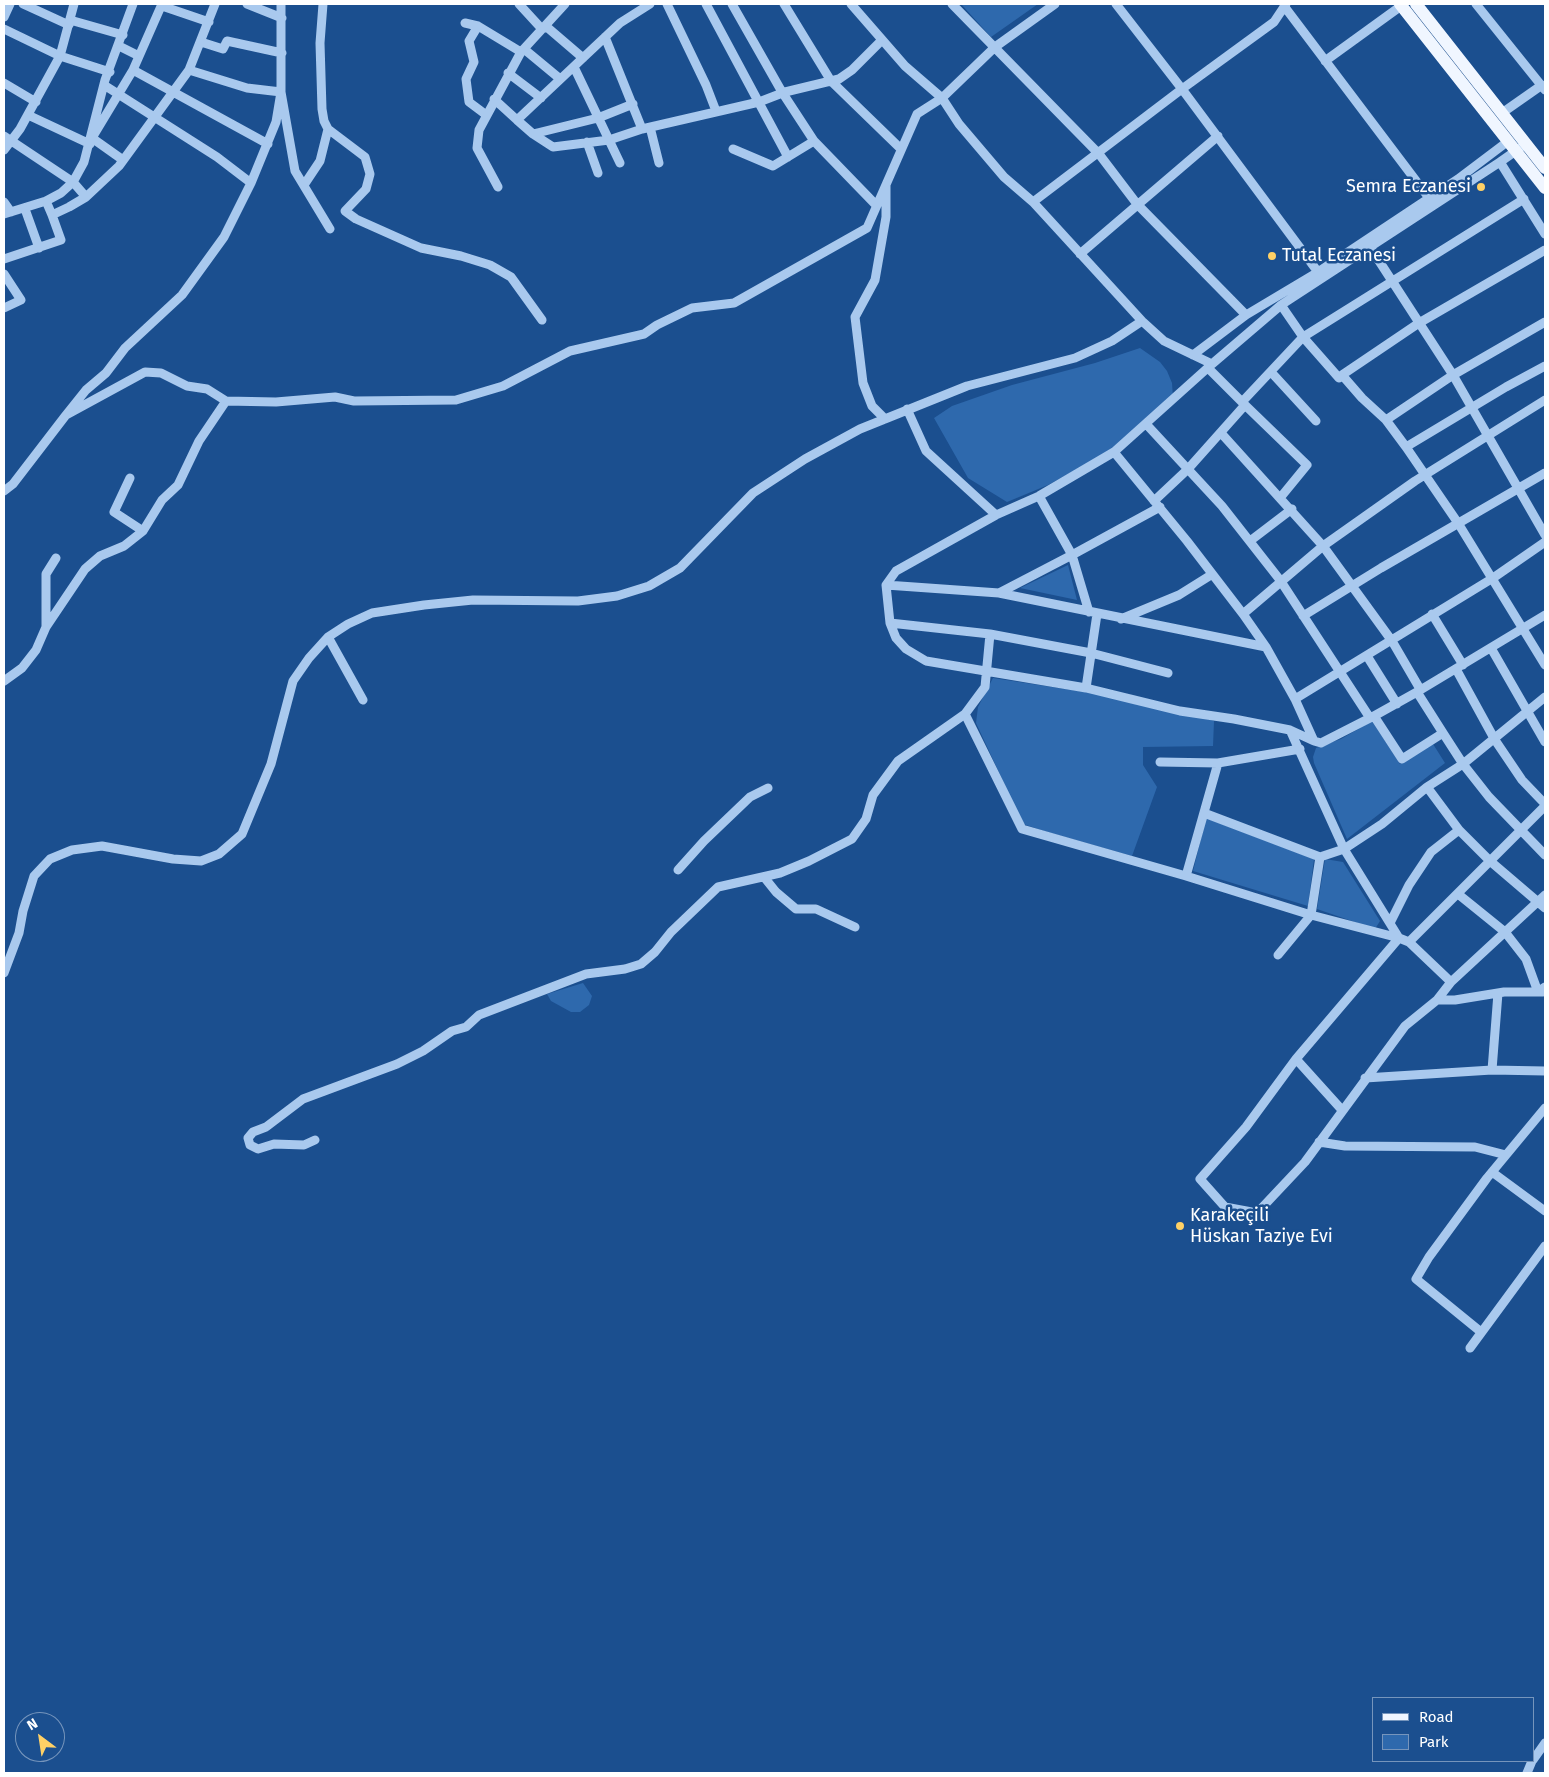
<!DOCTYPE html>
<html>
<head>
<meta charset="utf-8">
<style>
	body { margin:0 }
	#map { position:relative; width:1549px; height:1777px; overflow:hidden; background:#1b4f8f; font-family:"Fira Sans",sans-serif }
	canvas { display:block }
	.frame { position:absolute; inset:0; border:5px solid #fff; pointer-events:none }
	.legend { position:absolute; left:1372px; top:1697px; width:162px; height:65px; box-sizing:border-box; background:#1b4f8f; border:1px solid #7695bc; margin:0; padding:6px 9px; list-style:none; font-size:15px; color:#fff }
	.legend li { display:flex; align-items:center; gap:10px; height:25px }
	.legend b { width:25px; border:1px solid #7695bc }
	.north { position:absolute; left:15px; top:1712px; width:50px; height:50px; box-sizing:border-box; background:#1b4f8f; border:1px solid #7695bc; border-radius:50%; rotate:329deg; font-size:14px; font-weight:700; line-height:20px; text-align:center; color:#fff }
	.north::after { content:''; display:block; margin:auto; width:18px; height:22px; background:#ffd166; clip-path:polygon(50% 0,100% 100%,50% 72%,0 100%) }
</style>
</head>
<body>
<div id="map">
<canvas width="1549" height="1777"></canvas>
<div class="frame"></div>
<ul class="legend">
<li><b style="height:6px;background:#f0f6ff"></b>Road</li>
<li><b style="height:14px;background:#2e69ad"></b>Park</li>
</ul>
<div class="north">N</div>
</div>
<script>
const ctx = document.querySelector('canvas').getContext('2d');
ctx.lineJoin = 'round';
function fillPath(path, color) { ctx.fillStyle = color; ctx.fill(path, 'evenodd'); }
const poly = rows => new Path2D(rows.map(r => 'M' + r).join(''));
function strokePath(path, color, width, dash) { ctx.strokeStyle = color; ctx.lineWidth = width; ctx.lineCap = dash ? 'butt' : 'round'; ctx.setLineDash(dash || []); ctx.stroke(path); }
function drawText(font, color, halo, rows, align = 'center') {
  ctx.font = font + ' "Fira Sans",sans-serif'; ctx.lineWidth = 5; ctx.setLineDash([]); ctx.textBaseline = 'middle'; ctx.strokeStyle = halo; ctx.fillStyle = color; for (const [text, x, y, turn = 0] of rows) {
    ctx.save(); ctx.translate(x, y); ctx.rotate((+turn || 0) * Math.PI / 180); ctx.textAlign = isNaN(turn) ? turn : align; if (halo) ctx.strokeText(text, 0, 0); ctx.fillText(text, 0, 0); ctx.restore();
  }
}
fillPath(poly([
	[961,4,1038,4,991,37],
	[1140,348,1160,362,1167,371,1172,383,1173,398,1115,448,1048,485,1007,502,968,478,934,418,952,406,1012,385,1095,363],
	[1068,565,1077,600,1020,588],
	[993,678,1098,694,1180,711,1214,721,1213,746,1143,747,1143,765,1157,787,1132,856,1044,831,1023,824,976,723,978,707],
	[1372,721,1400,764,1433,744,1445,763,1347,839,1314,763,1313,757,1316,748,1341,739],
	[1206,818,1314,859,1308,906,1193,871],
	[1325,859,1343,862,1380,921,1375,929,1317,909],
	[583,983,592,996,589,1005,580,1012,571,1012,551,1001,547,994]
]), '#2e69ad');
strokePath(poly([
	[23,4,69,25],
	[162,4,133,70,268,144],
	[247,4,282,18],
	[519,4,541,28,548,28,583,58],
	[650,4,620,23,517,120,533,134,553,147,609,140,642,129,759,102,785,92,839,79,852,70,882,40],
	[667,4,706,85,716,111],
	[706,4,788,157],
	[732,4,782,92,814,141],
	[784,4,831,81,901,149],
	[851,4,905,66,942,98,959,124,1004,177,1033,202,1142,321,1164,341,1212,364],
	[952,4,1099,154,1137,204,1246,315],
	[1116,4,1182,89,1318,272],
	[1476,4,1545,90],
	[162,6,209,22],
	[1284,6,1429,198],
	[4,17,10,4],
	[70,20,123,35],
	[465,23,478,26,521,52],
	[478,26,469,41,474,62,466,79,469,102,485,114],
	[4,29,60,56,110,72],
	[605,37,642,129],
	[201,42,223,49,227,41,282,53],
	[119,46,139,56],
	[524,49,559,78],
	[1325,61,1401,6],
	[574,67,620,163],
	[189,70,247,88,281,92,295,171,330,229],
	[508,73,541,98],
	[4,83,36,102],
	[104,85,217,157,251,183,276,122,281,92,281,4],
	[494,99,517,120],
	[1502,113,1542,85],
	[28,115,90,144],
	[650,127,659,163],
	[328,129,365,157,370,174,366,189,345,211,356,219,421,248,461,256,490,265,511,277,542,320],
	[533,134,598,118,633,104],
	[4,136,73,182,86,197],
	[587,142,598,173],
	[733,149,773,166,814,141,876,205],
	[4,150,20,129,60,56,74,4],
	[123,160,92,138,133,70],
	[1500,162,1520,148],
	[304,185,320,161,328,129,324,121,322,109,320,43,323,4],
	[498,187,477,148,479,130,521,52,565,4],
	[46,201,52,215,69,207,86,197,119,166,189,70,215,4],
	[4,202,11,212],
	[1033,202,1182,89,1274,22,1286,4],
	[25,209,39,248],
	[4,214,46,201,61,193,73,182,84,162,105,80,133,4],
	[1370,247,1453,375,1545,535],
	[1080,254,1218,136],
	[4,259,61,240,52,215],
	[4,274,21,300,4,308],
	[1281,305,1303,337,1332,370,1339,378,1342,375,1362,398,1386,420,1406,447,1458,523,1545,665],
	[1193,355,1246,315,1318,272,1458,179,1507,142],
	[1208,368,1242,402],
	[1271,372,1316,421],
	[1342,375,1419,323,1545,250],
	[226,401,207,389,187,386,161,373,145,372,66,415,86,390,106,373,125,348,182,295,224,237,251,183],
	[1245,405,1307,465,1280,498],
	[907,409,926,451,996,515],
	[885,419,872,406,863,383,855,317,875,280,886,217,886,185],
	[1386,420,1453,375,1545,322],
	[1147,425,1222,506,1280,580,1370,718,1374,716,1402,759,1443,733,1417,692,1545,615],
	[1221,433,1323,546,1392,641,1420,689],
	[1406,447,1506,387,1545,366],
	[1114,452,1187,541,1243,614,1266,647],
	[130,478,114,512,143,531],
	[4,491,13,484,66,415],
	[1154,501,1188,469,1245,405,1242,402,1303,337,1524,199],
	[1250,541,1292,509],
	[886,585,896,571,996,515,1039,496,1114,452,1212,364,1281,305,1500,162,1545,234],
	[999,593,1266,647,1295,699,1314,741,1290,730,1234,719,1180,711,1086,688,926,661,906,649,896,638,890,623,886,585,999,593,1072,555,1039,496],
	[1089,612,1072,555,1160,507],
	[1243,614,1323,546,1415,481,1545,400],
	[1432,614,1463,665],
	[1303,616,1381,568,1545,473],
	[1121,619,1179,595,1211,575],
	[890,623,990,634,1091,653,1168,673],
	[46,627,46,574,56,558],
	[328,637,363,700],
	[1491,648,1545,742],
	[1367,656,1397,704],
	[1456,669,1495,740,1522,780,1545,804],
	[4,681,22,668,36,650,46,627,85,569,100,556,124,546,143,531,162,500,178,485,199,441,226,401,276,402,335,397,354,401,456,400,503,386,570,351,644,334,657,325,692,308,734,303,867,228,917,114,942,98,995,47,1055,4],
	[1086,688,1097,614],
	[1295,699,1493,578,1545,542],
	[965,714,1022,829,1186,876,1311,915,1399,938,1409,942,1451,982],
	[1374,716,1417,692],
	[1290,730,1344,849,1399,938,1296,1059,1246,1127,1200,1179,1225,1207,1257,1213,1305,1162,1405,1026,1437,1000,1451,982,1545,895],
	[1443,733,1463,764,1489,797,1545,855],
	[1314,741,1321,743,1370,718],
	[1160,762,1218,763],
	[1427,787,1459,830,1490,861,1545,908],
	[1204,813,1320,857,1344,849,1382,824,1427,787,1463,764,1545,697],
	[678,870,704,841,750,797,768,788],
	[1186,876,1218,763,1300,749],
	[764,877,776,892,796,909,816,909,855,927],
	[1458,894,1505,932,1526,959,1538,992,1545,987],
	[1390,923,1409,885,1431,852,1459,830],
	[1409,942,1545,806],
	[1278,955,1311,915,1320,857],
	[4,973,19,933,23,911,34,876,50,859,72,850,102,846,173,859,201,861,219,854,242,834,271,764,293,681,309,658,328,637,348,624,372,613,424,605,473,600,578,601,617,596,649,586,680,568,753,493,805,459,860,429,967,386,1075,358,1112,341,1142,321],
	[1437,1000,1455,1000,1504,992,1543,992],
	[1296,1059,1342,1110],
	[1492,1070,1498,993],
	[1365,1078,1492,1070,1545,1071],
	[315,1140,304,1145,274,1144,258,1149,250,1145,248,1138,253,1132,266,1127,303,1099,397,1064,423,1051,452,1031,466,1027,479,1015,586,974,625,969,641,964,655,952,671,932,718,887,780,873,809,861,852,839,866,819,873,795,898,761,965,714,985,687,990,634],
	[1319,1142,1345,1146,1475,1147,1506,1155],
	[1492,1172,1545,1211],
	[1481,1332,1416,1279,1429,1257,1487,1178,1545,1108],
	[1470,1348,1545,1246],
	[1533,1760,1545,1743],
	[1527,1773,1532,1761]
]), '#a9c9ee', 9);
strokePath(poly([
	[1400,4,1545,188],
	[1416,4,1545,168]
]), '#f0f6ff', 12);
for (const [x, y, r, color] of [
	[1481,187,5,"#ffd166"],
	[1272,256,5,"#ffd166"],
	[1180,1226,5,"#ffd166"]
]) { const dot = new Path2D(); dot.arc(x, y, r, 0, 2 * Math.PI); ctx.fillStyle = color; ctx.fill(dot); strokePath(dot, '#1b4f8f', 2); }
drawText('18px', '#fff', '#1b4f8f', [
	["Semra Eczanesi",1471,187,"right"],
	["Tutal Eczanesi",1282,256],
	["Karakeçili",1190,1216],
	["Hüskan Taziye Evi",1190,1237]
], 'left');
</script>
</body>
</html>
